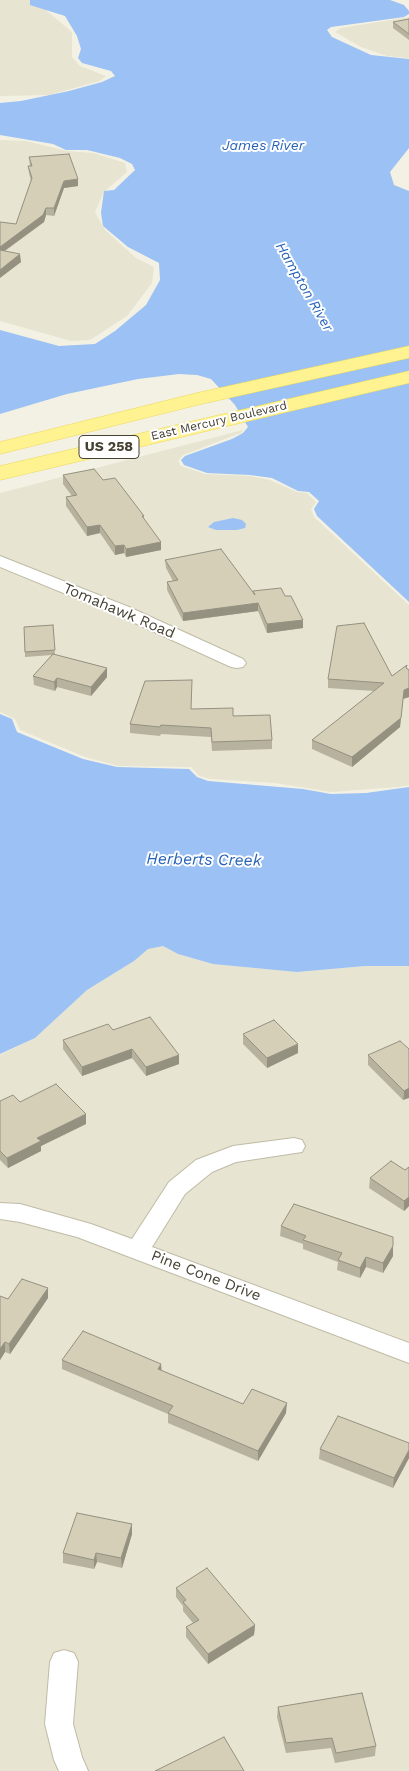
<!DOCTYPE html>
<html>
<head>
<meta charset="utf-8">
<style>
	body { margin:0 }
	canvas { display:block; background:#f3f1e3 }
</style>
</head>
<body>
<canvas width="409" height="1771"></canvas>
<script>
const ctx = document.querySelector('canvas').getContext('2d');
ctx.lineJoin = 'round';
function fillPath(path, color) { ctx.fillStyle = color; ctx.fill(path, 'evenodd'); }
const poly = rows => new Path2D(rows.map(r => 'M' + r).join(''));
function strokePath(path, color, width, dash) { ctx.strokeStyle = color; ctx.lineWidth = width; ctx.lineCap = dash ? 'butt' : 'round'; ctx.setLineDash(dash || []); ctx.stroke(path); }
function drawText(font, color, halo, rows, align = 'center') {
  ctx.font = font + ' "Work Sans",sans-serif'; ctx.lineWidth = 4; ctx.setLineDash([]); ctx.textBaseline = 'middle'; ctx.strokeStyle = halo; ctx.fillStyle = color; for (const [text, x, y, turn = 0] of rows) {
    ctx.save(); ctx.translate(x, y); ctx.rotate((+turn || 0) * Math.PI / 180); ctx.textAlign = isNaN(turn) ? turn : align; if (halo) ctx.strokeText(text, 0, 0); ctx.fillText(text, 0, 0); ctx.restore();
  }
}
fillPath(poly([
	[0,0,34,0,72,32,72,57,80,66,106,76,100,81,49,95,0,96],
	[409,17,409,58,387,56,361,47,335,32,341,28],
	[0,140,26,141,67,151,93,153,125,163,127,172,104,192,95,212,105,230,136,258,154,267,152,283,127,316,90,340,71,341,0,321],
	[243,430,241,433,230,437,183,455,178,461,181,466,205,474,249,476,270,480,297,492,307,493,316,502,311,509,314,517,409,605,409,785,399,787,331,792,275,783,210,779,199,776,191,767,118,766,85,757,20,730,15,719,0,712,0,493],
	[163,946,178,954,213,964,297,972,365,966,409,966,409,1771,0,1771,0,1055,35,1038,87,990,134,961,147,949]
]), '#e7e4d1');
fillPath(poly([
	[30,0,390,0,404,5,409,11,409,14,404,17,331,27,327,30,332,37,371,55,409,59,409,148,390,172,394,185,409,191,409,602,317,516,314,509,319,501,309,492,298,491,272,478,250,475,207,473,184,465,181,460,185,456,232,439,243,433,248,427,235,405,211,379,197,375,179,374,138,379,67,394,0,414,0,330,59,346,95,344,115,331,146,305,160,280,159,263,128,247,103,226,101,213,104,191,114,190,135,170,132,164,120,158,87,150,66,150,53,144,0,135,0,103,21,101,69,91,102,82,115,76,111,71,82,63,78,58,81,49,77,36,65,16,30,5],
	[233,518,242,520,246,524,245,528,237,530,216,530,208,527,214,522],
	[0,714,12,719,17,732,83,759,117,767,189,769,197,777,208,781,303,789,331,794,366,793,409,787,409,966,365,966,297,972,213,964,178,954,163,946,148,949,134,961,87,990,35,1038,0,1054]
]), '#9bc1f5');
const street = poly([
	[0,556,129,607,243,659,246,663,243,667,237,668,231,667,117,615,0,567,0,556],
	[294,1138,302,1140,305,1146,302,1152,236,1162,212,1172,185,1194,152,1247,409,1343,409,1363,77,1237,20,1222,0,1219,0,1203,20,1204,91,1224,132,1239,169,1182,196,1160,233,1146,294,1138],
	[64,1650,74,1653,78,1662,73,1724,82,1757,88,1771,59,1771,54,1760,45,1724,50,1662,54,1653,64,1650]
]);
const primary = poly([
	[409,346,409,358,197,405,0,454,0,442,197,393,409,346],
	[409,371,409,383,0,480,0,466,409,371]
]);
strokePath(street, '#bfbba6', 2);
strokePath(primary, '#ebd859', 1);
fillPath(street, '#fff');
fillPath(primary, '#fff291');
fillPath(poly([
	[409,19,409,40,393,28,393,22],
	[29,157,78,186,64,188,54,216,46,215,44,222,5,251,21,262,0,277,0,222,16,224,31,181,29,173,28,166,30,166],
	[63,475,103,480,144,516,144,519,161,550,126,557,124,553,115,555,100,533,87,536,66,506,66,497,72,496,63,484],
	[165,560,253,593,253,591,303,628,267,633,258,611,183,621,167,590,167,582,173,581,166,568],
	[53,625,55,655,107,668,107,677,91,696,57,687,55,691,34,685,33,676,52,655,25,657,24,627],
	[406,668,409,670,409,697,403,699,400,727,352,767,312,749,312,740,374,691,328,688,328,679,392,676],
	[192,709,233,716,272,740,272,749,212,751,211,737,161,734,160,736,130,733,130,724],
	[113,1030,179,1064,146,1076,132,1058,82,1076,63,1049,63,1040],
	[243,1034,298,1053,267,1068,243,1044],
	[409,1049,403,1100,368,1065,368,1055],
	[0,1101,20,1102,86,1124,41,1146,41,1151,8,1168,0,1160],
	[409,1167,409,1206,404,1211,369,1188,370,1178,405,1170],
	[281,1226,393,1246,393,1256,383,1273,366,1267,360,1278,337,1270,338,1262,303,1249,303,1244,280,1236],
	[48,1288,48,1298,10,1354,5,1352,0,1360,0,1296,8,1299],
	[62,1360,162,1371,243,1404,286,1413,258,1461,168,1423,168,1414,62,1369],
	[409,1443,409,1458,393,1488,319,1459,320,1449],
	[132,1534,122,1568,97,1562,94,1569,63,1563,63,1553],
	[176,1588,255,1625,254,1635,208,1664,186,1637,186,1627,193,1623,183,1611,183,1606,176,1597],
	[278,1707,376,1746,375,1756,335,1763,331,1748,286,1753,277,1717]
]), '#b7b29e');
fillPath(poly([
	[78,179,78,186,64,188,54,216,54,208,64,181],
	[46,208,46,215,44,222,0,254,0,247],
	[20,254,21,262,0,278,0,270],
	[100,525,100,533,87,536,87,527],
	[161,542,161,550,126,557,126,549],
	[124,545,124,553,115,555,115,546],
	[258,603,258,611,183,621,183,613],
	[303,620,303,628,267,633,267,624],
	[107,668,107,677,91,696,91,687],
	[57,678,57,687,55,691,54,682],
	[409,688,409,697,403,699,400,727,352,767,352,757,404,690],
	[298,1044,298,1053,267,1068,267,1058],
	[132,1049,132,1058,82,1076,82,1067],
	[179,1055,179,1064,146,1076,146,1067],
	[409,1088,409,1098,403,1100,404,1091],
	[86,1114,86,1124,41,1146,41,1151,8,1168,7,1158,37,1138],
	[409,1197,409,1206,404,1211,404,1201],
	[393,1246,393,1256,383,1273,383,1263],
	[366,1257,366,1267,360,1278,360,1268],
	[48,1288,48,1298,10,1354,9,1344],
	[5,1342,5,1352,0,1360,0,1349],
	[161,1364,162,1374,158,1369],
	[287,1403,286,1413,258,1461,258,1451],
	[409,1450,409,1458,393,1488,394,1478],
	[132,1524,132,1534,122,1568,121,1558],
	[96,1553,97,1562,94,1569,94,1560],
	[255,1625,254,1635,208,1664,208,1654]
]), '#959181');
const building = poly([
	[409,19,409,34,393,22,409,19],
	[69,154,78,179,64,181,54,208,46,208,43,215,0,247,0,222,16,224,32,178,28,166,32,166,29,157,69,154],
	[0,250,20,254,0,270,0,250],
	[94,469,103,480,115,478,144,516,142,516,161,542,126,549,124,545,115,546,100,525,87,527,66,497,77,495,63,475,94,469],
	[221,549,255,595,253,591,281,588,285,596,291,596,303,620,267,624,258,603,183,613,167,582,178,580,165,560,221,549],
	[364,623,392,676,407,665,406,668,409,670,409,688,404,690,401,718,352,757,312,740,384,683,328,679,337,626,364,623],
	[53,625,55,650,25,652,24,627,53,625],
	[53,654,107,668,91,687,57,678,54,682,33,676,53,654],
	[192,680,191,709,233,708,233,716,270,715,272,740,212,742,211,728,161,725,160,727,130,724,145,681,192,680],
	[150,1017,179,1055,146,1067,132,1049,82,1067,63,1040,108,1024,113,1030,150,1017],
	[274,1020,298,1044,267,1058,243,1034,274,1020],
	[400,1041,409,1049,409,1088,404,1091,368,1055,400,1041],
	[56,1084,86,1114,37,1138,41,1141,7,1158,0,1151,0,1101,13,1095,20,1102,56,1084],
	[391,1161,405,1170,409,1167,409,1197,404,1201,370,1178,391,1161],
	[294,1204,393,1237,393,1246,383,1263,366,1257,360,1268,338,1260,342,1253,303,1240,306,1236,281,1226,294,1204],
	[22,1279,48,1288,9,1344,5,1342,0,1349,0,1296,8,1299,22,1279],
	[83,1331,161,1364,158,1369,243,1404,252,1389,287,1403,258,1451,168,1413,173,1406,62,1360,83,1331],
	[338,1416,409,1443,409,1450,394,1478,320,1449,338,1416],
	[77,1513,132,1524,121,1558,96,1553,94,1560,63,1553,77,1513],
	[207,1568,255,1625,208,1654,186,1627,199,1620,183,1602,186,1600,176,1588,207,1568],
	[362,1693,376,1746,336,1753,332,1738,286,1743,278,1707,362,1693],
	[224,1737,244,1771,155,1771,224,1737]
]);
fillPath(building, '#d5cfb8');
strokePath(building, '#959181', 1);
drawText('12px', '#454133', '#fff', [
	["East Mercury Boulevard",219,421,-13]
]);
drawText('italic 14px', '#2662b8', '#fff', [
	["James River",263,146],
	["Hampton River",304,287,60]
]);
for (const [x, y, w] of [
	[109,447,60]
]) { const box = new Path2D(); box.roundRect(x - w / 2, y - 11.5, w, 23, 4); ctx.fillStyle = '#fff'; ctx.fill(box); strokePath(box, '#454133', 1); }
drawText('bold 14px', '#454133', null, [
	["US 258",109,447]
]);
drawText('15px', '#454133', '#fff', [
	["Tomahawk Road",119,611,23],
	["Pine Cone Drive",206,1276,21]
]);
drawText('italic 16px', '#2662b8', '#fff', [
	["Herberts Creek",204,860,1]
]);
</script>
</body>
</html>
